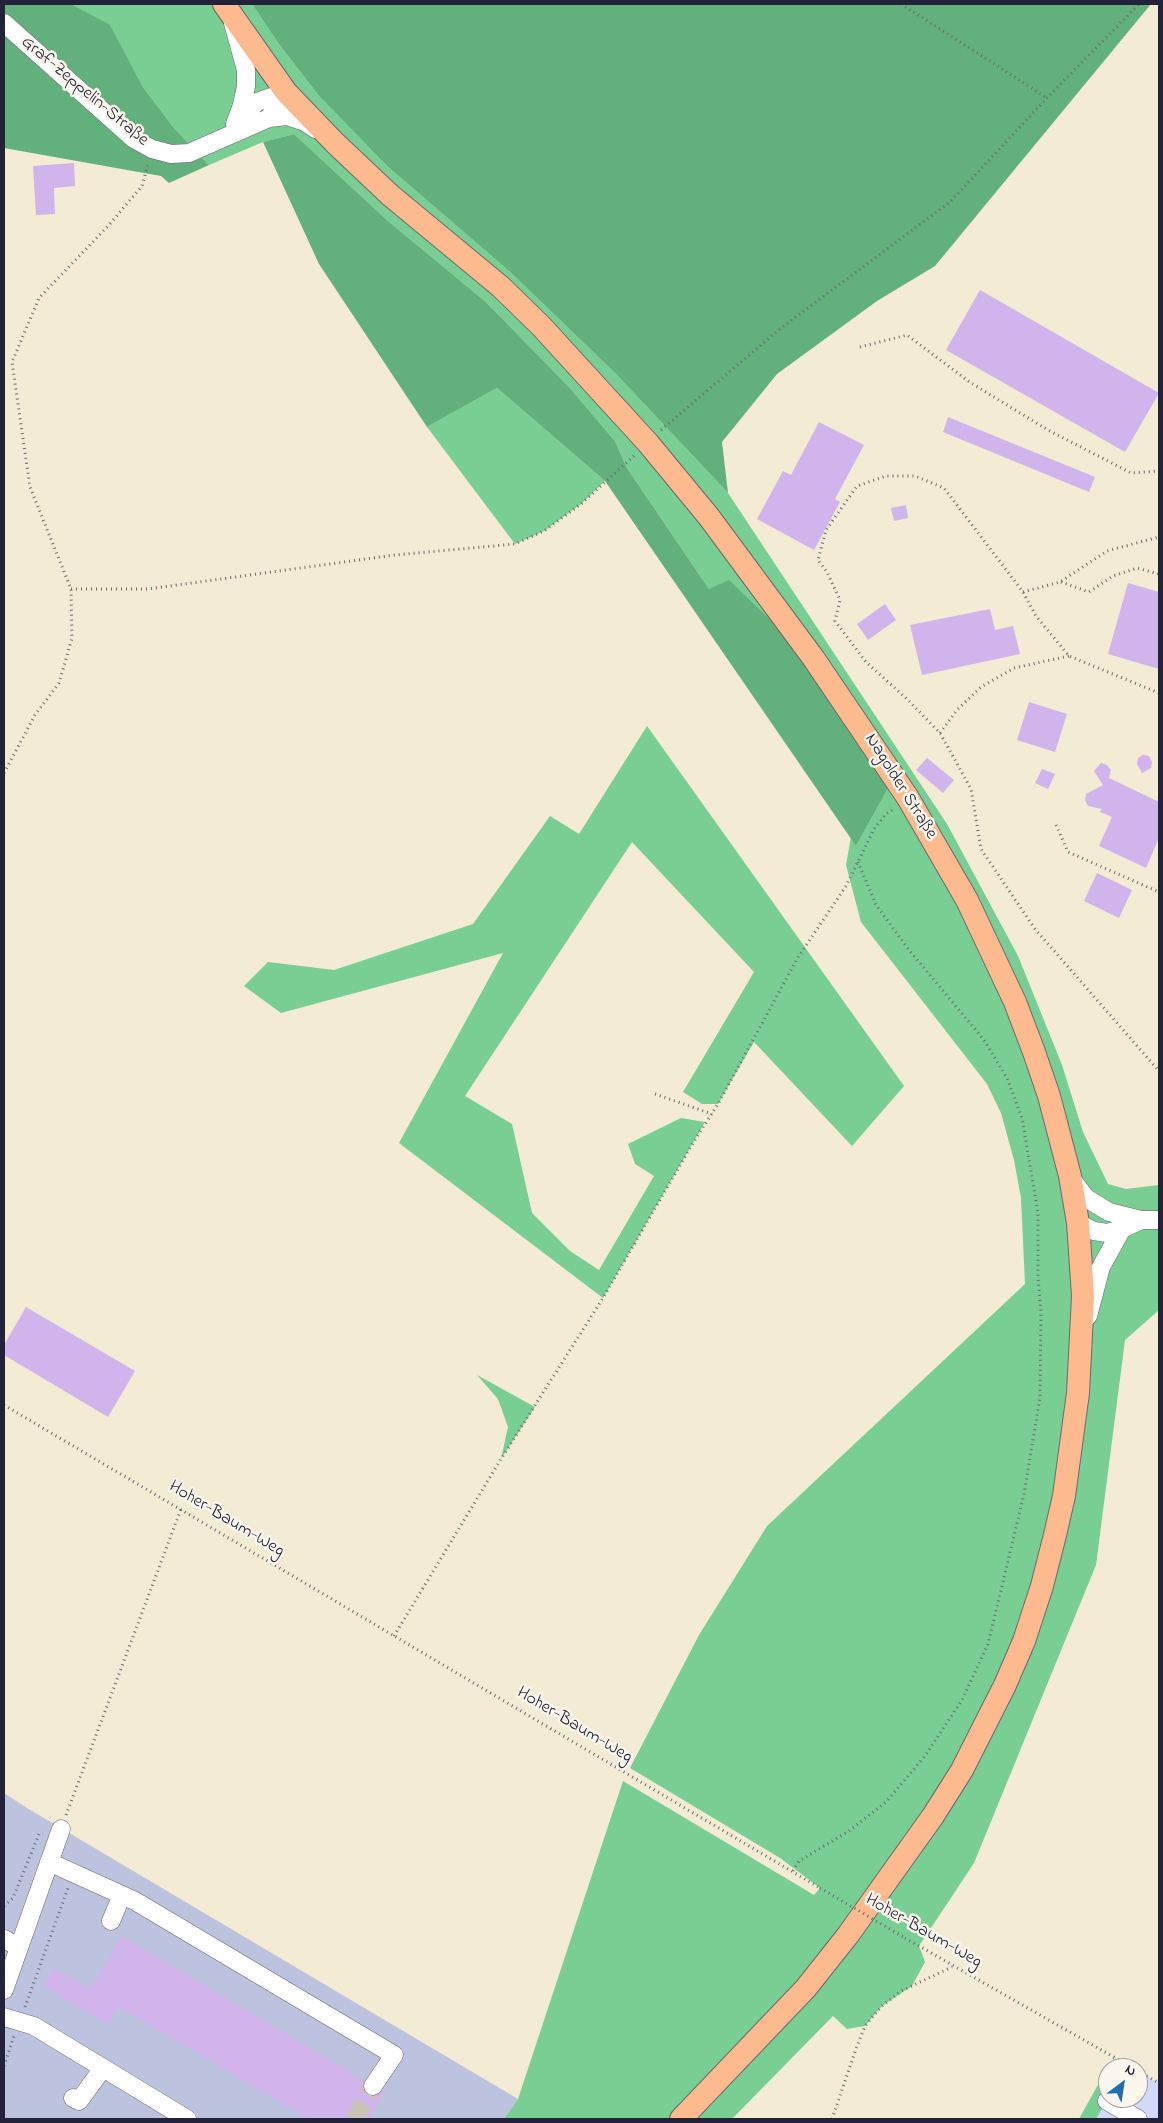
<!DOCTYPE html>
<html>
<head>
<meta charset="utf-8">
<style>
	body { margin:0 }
	#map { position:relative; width:1163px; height:2123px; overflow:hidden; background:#f3ebd3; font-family:"Indie Flower",sans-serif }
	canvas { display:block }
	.frame { position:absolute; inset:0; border:5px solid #22223b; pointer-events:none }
	.north { position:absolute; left:1098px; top:2058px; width:50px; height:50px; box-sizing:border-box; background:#fbf7ec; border:1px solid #a4a2a5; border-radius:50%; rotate:31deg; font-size:14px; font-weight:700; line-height:20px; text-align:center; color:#22223b }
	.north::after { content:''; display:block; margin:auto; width:18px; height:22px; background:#1f6fb2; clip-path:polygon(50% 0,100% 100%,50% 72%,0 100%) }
</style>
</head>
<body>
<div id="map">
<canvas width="1163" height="2123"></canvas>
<div class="frame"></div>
<div class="north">N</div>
</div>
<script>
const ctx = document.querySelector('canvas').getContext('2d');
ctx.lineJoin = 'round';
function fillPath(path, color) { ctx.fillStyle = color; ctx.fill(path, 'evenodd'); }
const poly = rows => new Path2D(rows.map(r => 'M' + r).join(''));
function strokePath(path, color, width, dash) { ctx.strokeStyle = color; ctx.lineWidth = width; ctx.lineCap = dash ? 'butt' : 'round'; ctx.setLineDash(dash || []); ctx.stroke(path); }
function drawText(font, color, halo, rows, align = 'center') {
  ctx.font = font + ' "Indie Flower",sans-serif'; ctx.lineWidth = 5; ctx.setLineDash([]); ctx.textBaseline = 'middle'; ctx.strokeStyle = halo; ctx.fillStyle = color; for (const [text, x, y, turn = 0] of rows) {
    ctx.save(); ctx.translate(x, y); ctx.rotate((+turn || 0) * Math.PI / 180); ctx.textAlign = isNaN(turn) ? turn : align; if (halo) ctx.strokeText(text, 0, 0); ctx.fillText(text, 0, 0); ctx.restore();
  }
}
fillPath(poly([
	[1113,2057,1133,2068,1108,2068,1108,2098,1138,2098,1138,2071,1159,2083,1159,2119,1079,2119]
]), '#d2d9f9');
fillPath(poly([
	[4,1793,27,1808,518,2099,504,2119,4,2119]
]), '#bcc3de');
fillPath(poly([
	[71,4,252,4,278,43,319,96,387,166,509,271,615,373,728,493,947,824,1018,956,1062,1065,1083,1132,1108,1184,1126,1189,1159,1185,1159,1310,1125,1340,1096,1565,974,1863,919,1946,925,1962,912,1986,882,2006,865,2026,847,2029,833,2016,732,2119,504,2119,518,2099,623,1781,814,1895,820,1888,780,1858,630,1768,699,1635,767,1526,1025,1284,1021,1198,1014,1160,1001,1113,987,1084,861,922,846,865,851,837,856,846,890,785,709,589,627,468,615,441,569,387,486,302,388,221,294,134,263,142,209,165,174,128,143,87,110,26],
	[497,388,605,481,581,504,544,531,515,544,427,427],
	[647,726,904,1086,852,1146,754,1042,718,1104,702,1104,683,1092,754,972,632,842,465,1096,512,1124,532,1213,570,1251,599,1270,654,1176,635,1164,628,1144,681,1118,705,1122,603,1298,399,1143,503,953,281,1013,244,986,268,962,334,970,473,924,550,816,579,834],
	[477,1375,535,1407,501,1459,508,1427,498,1399],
	[1108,2067,1110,2068,1108,2068,1108,2098,1096,2119,1079,2119]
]), '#78ce93');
fillPath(poly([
	[4,4,71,4,110,25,143,87,174,128,209,165,169,183,161,176,4,148],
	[252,4,1151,4,935,266,877,301,777,374,722,442,728,493,615,373,509,271,387,166,319,96,278,43],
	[294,134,388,221,486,302,569,387,615,441,627,468,709,589,729,580,787,636,890,785,856,846,605,481,497,388,427,427,319,264,263,142]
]), '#62b17d');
fillPath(poly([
	[74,163,75,186,54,188,55,214,36,215,33,166],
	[980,290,1159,393,1125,452,946,350],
	[948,417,1095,477,1089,492,943,432],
	[819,422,864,445,835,499,840,502,814,550,757,519,783,471,791,475],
	[906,505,908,518,894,521,891,508],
	[1128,583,1159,592,1159,669,1108,654],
	[885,604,896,620,868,640,857,624],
	[990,609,995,630,1013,626,1020,654,922,675,910,625],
	[1029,702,1067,714,1055,752,1017,740],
	[1143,755,1149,756,1152,762,1151,768,1142,773,1137,764,1138,758],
	[927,758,954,780,943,793,916,770],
	[1101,763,1107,765,1111,770,1109,778,1159,802,1159,838,1146,868,1099,846,1112,817,1100,812,1102,809,1088,806,1085,800,1086,794,1103,785,1094,771],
	[1042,769,1055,774,1048,789,1035,783],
	[1097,873,1132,890,1119,918,1084,901],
	[26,1307,135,1371,108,1417,4,1355,4,1345],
	[122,1936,364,2080,363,2090,367,2095,373,2097,378,2095,382,2091,385,2093,369,2119,308,2119,119,2007,108,2025,43,1986,54,1968,90,1989]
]), '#d0b4eb');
strokePath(poly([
	[355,2119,373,2086]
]), '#c9c3b5', 18, [18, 9]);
const minor = poly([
	[4,23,134,139,152,149,171,154,189,153,269,118,286,92],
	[233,23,246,70,246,86,242,105,235,124],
	[269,118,287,116,305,122,315,129],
	[239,120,257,102,286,92],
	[1070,1177,1086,1198,1109,1212,1141,1220,1159,1220],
	[1078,1223,1094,1231,1107,1233,1122,1229],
	[1088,1316,1101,1267,1122,1229,1141,1220],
	[49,1862,135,1901,394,2055,373,2086],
	[111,1921,122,1895],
	[4,1939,19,1947],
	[4,1990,61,1829],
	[4,2017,34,2026,187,2119],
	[73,2098,79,2101,103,2068],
	[1107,2101,1138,2119]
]);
const major = poly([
	[224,4,286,92,335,143,390,195,501,287,541,326,648,443,709,517,814,659,908,798,967,900,1015,1002,1034,1052,1049,1096,1070,1176,1078,1223,1083,1296,1078,1393,1064,1496,1055,1535,1042,1586,1024,1641,1005,1685,962,1770,933,1816,848,1935,806,1988,681,2119]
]);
strokePath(minor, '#6b6870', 19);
strokePath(major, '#6b6870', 24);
strokePath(poly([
	[901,4,1047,98],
	[860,347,907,335,971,383,1048,430,1131,473,1159,471],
	[661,430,781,328,950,202,1047,98,1139,4],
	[1061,582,1089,592,1113,576,1137,568,1159,574],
	[71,589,148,589,395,555,515,544,544,531,581,504,635,455],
	[1023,592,1060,582,1107,551,1159,537],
	[1159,693,1069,656,1036,616,1023,592,944,488,915,476,886,476,857,486,826,530,818,560,827,572,840,600,835,621,866,662,907,699,940,733,971,789,981,849,1035,929,1159,1071],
	[940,733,957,710,981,687,1014,668,1069,656],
	[4,773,35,715,59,683,72,638,71,589,30,487,12,362,39,298,108,226,142,186,148,164],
	[1056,825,1068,852,1159,892],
	[655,1094,712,1114],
	[4,1405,820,1888],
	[394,1636,501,1459,603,1298,693,1143,718,1104,797,959,846,886,874,829,886,814,894,809],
	[66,1815,181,1509],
	[793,1871,799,1861,849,1831,886,1802,925,1756,962,1700,988,1644,1024,1494,1040,1397,1041,1313,1038,1276,1038,1213,1022,1118,1007,1078,984,1040,909,950,876,905,858,862],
	[4,1906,13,1898,39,1834,43,1833],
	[905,1938,1133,2068],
	[25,2007,68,1888],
	[4,2066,14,2036],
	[1138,2071,1159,2083],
	[832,2119,856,2049,865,2026,874,2015,882,2006,901,1991,952,1967]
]), '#6b6870', 3, [1, 4]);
strokePath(minor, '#fff', 18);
strokePath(major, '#fcba8e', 22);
strokePath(poly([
	[820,1888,905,1938]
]), '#6b6870', 3, [1, 4]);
drawText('18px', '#22223b', '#fbf7ec', [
	["Graf-Zeppelin-Straße",84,92,40],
	["Nagolder Straße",900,787,58],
	["Hoher-Baum-Weg",226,1520,31],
	["Hoher-Baum-Weg",574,1726,31],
	["Hoher-Baum-Weg",923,1932,30]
]);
</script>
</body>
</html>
